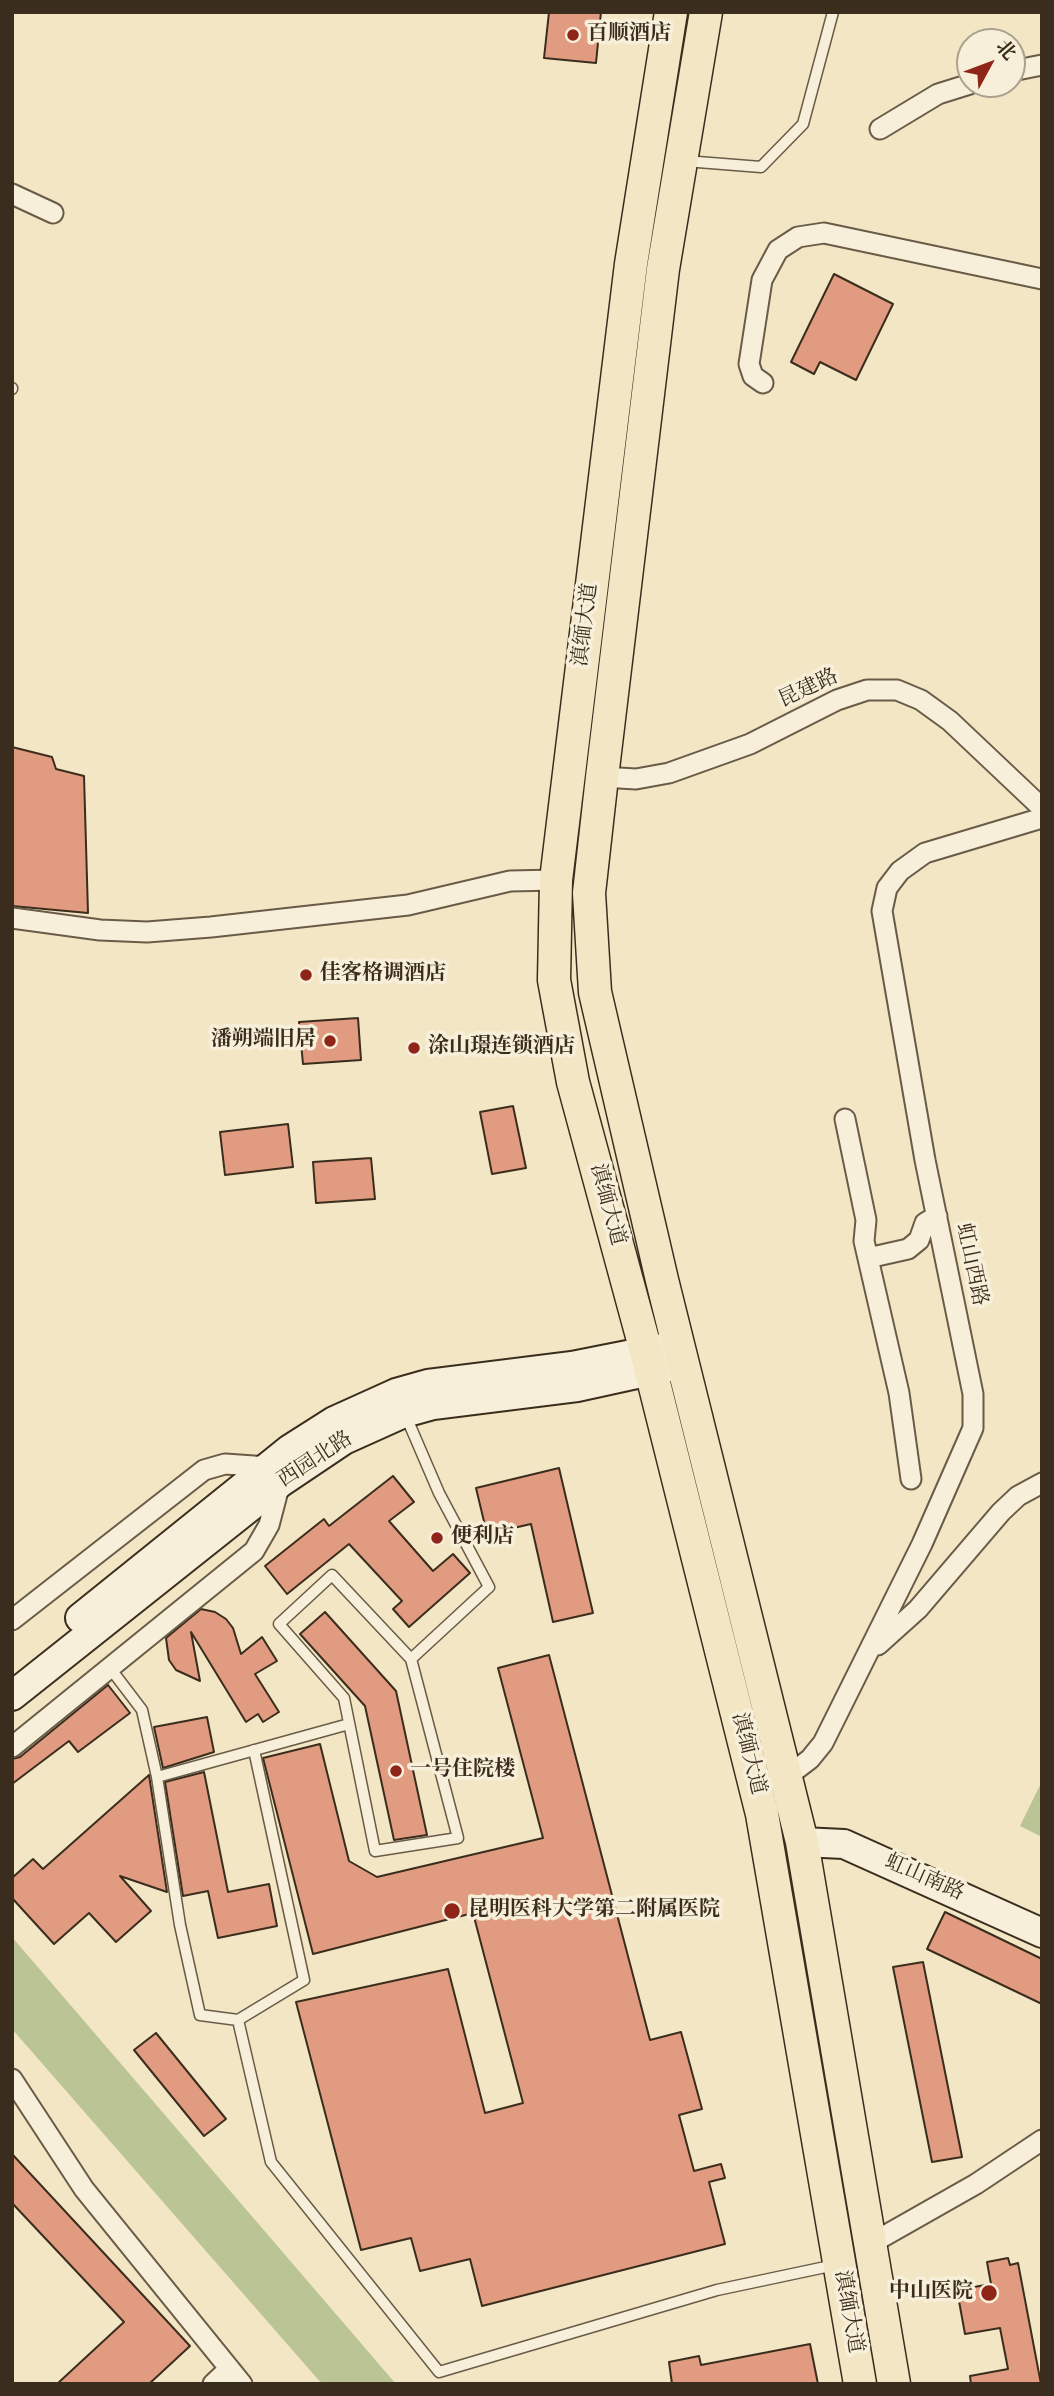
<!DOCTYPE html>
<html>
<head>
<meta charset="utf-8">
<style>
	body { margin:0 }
	#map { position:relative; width:1054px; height:2396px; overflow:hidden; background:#f3e6c4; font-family:Vollkorn,"Noto Serif SC",serif }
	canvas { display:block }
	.frame { position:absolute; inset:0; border:14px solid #3b2d1d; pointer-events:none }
	.north { position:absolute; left:956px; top:28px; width:70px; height:70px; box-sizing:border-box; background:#f7efd9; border:2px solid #aca18e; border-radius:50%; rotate:49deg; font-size:19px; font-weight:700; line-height:28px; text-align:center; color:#3b2d1d }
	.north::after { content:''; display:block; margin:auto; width:24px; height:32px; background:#8f2418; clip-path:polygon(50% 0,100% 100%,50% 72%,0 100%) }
</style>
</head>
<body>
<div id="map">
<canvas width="1054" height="2396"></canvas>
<div class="frame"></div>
<div class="north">北</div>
</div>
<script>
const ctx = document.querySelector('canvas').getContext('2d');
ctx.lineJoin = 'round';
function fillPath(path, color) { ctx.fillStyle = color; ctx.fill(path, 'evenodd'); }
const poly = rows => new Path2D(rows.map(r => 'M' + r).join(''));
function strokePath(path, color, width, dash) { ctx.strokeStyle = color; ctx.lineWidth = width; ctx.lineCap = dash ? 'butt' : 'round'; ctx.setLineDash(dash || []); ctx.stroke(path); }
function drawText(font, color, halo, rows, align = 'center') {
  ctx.font = font + ' Vollkorn,"Noto Serif SC",serif'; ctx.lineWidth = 7; ctx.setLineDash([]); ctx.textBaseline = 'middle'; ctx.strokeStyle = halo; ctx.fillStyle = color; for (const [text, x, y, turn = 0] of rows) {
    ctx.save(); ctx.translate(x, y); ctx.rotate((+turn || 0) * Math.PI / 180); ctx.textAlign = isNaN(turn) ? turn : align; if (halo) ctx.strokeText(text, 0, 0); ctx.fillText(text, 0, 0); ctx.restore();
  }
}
fillPath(poly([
	[1042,1781,1042,1837,1020,1826],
	[12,1937,396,2384,322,2384,12,2029]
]), '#bbc494');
const building = poly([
	[549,12,601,12,596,63,544,58,549,12],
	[834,274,893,304,856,380,820,362,814,374,791,362,834,274],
	[12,747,52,757,56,769,84,776,88,913,12,906,12,747],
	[358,1018,361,1060,303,1064,299,1022,358,1018],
	[513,1106,526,1168,492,1174,480,1112,513,1106],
	[288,1124,293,1167,225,1175,220,1132,288,1124],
	[371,1158,375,1199,316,1203,313,1162,371,1158],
	[559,1468,593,1613,553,1622,531,1524,487,1534,476,1488,559,1468],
	[393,1476,414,1502,389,1521,433,1571,453,1554,470,1573,409,1627,393,1609,402,1601,349,1544,287,1594,265,1566,324,1519,329,1526,393,1476],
	[201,1609,215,1612,226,1619,233,1628,241,1654,262,1637,277,1661,255,1674,279,1712,263,1722,258,1714,246,1722,191,1632,200,1681,176,1670,169,1660,166,1638,201,1609],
	[325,1612,396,1691,427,1835,394,1840,365,1706,300,1634,325,1612],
	[549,1655,650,2040,681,2032,702,2109,679,2115,694,2171,721,2164,725,2178,709,2182,725,2244,482,2306,470,2259,420,2271,411,2238,361,2250,296,2002,448,1969,485,2113,523,2103,473,1913,313,1954,263,1758,320,1744,349,1861,377,1877,543,1838,498,1668,549,1655],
	[108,1685,130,1713,78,1752,69,1741,12,1784,12,1759,20,1757,108,1685],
	[207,1717,214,1752,163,1768,154,1727,207,1717],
	[204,1772,228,1892,269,1884,277,1926,218,1938,208,1891,183,1896,165,1782,204,1772],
	[149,1775,167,1892,120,1876,151,1911,116,1942,89,1913,54,1944,12,1898,12,1878,33,1859,43,1869,149,1775],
	[945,1912,1042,1959,1042,2004,927,1949,945,1912],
	[923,1962,962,2157,932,2162,893,1967,923,1962],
	[156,2033,226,2119,204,2136,134,2050,156,2033],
	[12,2154,190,2346,149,2384,57,2384,124,2322,12,2203,12,2154],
	[1008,2258,1010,2265,1018,2263,1041,2384,971,2384,970,2376,1008,2369,1000,2328,965,2334,957,2290,991,2284,987,2262,1008,2258],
	[810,2344,818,2384,672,2384,669,2362,699,2356,701,2365,810,2344]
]);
fillPath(building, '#e19b80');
strokePath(building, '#3b2d1d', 2);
const lane = poly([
	[685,161,761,167,803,124,833,12],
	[12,388,12,389],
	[405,1414,439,1493,489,1587,411,1659,458,1838,375,1851,344,1698,279,1624,332,1575,411,1659],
	[110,1668,142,1710,157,1777,349,1724],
	[157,1777,180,1925,200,2015,238,2020,304,1980,254,1750],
	[238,2020,271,2162,439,2372,717,2290,835,2265]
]);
const street = poly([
	[1012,71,1042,65],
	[880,129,938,94,970,84],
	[12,194,53,213],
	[763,383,753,376,749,364,762,280,778,250,798,237,824,233,1042,279],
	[602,777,636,779,669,773,750,744,837,700,867,690,897,690,921,700,950,721,1042,808],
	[12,918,100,930,147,932,211,927,408,905,510,881,556,880],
	[845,1119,866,1220,864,1241,899,1393,911,1479],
	[868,1258,908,1249,919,1240,925,1223,937,1216],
	[12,1620,204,1470,225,1464,268,1467],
	[878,1645,918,1609,1001,1512,1018,1496,1042,1483],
	[12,1747,254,1551,269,1525,280,1483],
	[785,1778,810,1759,823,1743,922,1544,973,1428,973,1394,925,1160,882,911,887,888,900,871,925,853,1042,818],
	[12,2079,84,2189,242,2384],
	[872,2243,976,2184,1042,2140],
	[213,2384,229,2369]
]);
const secondary = poly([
	[80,1618,290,1449,334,1421,396,1393,428,1384,572,1366,668,1347],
	[12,1696,280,1483,344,1440,404,1413,433,1405,577,1387,682,1364],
	[802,1842,844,1844,1042,1933]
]);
const primary = poly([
	[671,12,631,264,556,880,554,980,573,1082,646,1351,762,1814,860,2384],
	[706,12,663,269,602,777,589,893,595,992,662,1280,802,1842,894,2384]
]);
strokePath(lane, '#695b47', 13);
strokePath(street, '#695b47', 23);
strokePath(secondary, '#3b2d1d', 32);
strokePath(primary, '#3b2d1d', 35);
strokePath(lane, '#f7efd9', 10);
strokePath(street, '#f7efd9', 19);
strokePath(secondary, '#f7efd9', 28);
strokePath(primary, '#f3e6c4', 32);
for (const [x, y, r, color] of [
	[573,35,7,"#8f2418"],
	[306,975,7,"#8f2418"],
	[330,1041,7,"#8f2418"],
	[414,1048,7,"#8f2418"],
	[437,1538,7,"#8f2418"],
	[396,1771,7,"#8f2418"],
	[452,1911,9,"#8f2418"],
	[989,2293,9,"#8f2418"]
]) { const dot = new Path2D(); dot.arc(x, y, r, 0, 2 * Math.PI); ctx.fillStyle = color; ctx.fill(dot); strokePath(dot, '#f7efd9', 2.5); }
drawText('bold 21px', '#3b2d1d', '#f7efd9', [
	["百顺酒店",587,35],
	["佳客格调酒店",320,975],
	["潘朔端旧居",316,1041,"right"],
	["涂山璟连锁酒店",428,1048],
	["便利店",451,1538],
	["一号住院楼",410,1771],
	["昆明医科大学第二附属医院",468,1911],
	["中山医院",973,2293,"right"]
], 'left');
drawText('21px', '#3b2d1d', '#f7efd9', [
	["滇缅大道",587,625,-83],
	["昆建路",809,690,-25],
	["滇缅大道",606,1205,75],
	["虹山西路",970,1265,78],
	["西园北路",316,1461,-33],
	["滇缅大道",747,1754,76],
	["虹山南路",924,1879,24],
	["滇缅大道",847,2312,80]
]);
</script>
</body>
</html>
